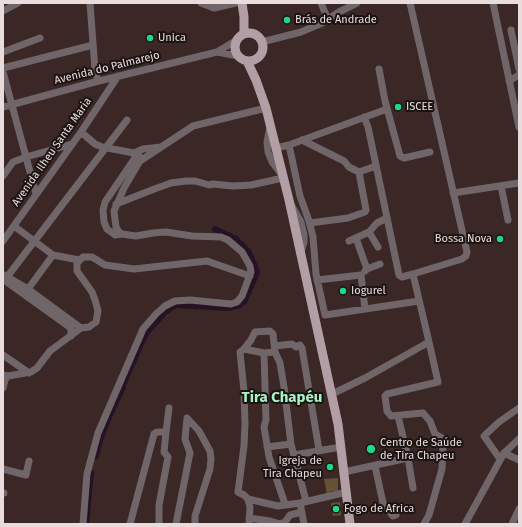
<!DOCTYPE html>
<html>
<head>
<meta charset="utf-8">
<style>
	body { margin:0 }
	#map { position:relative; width:522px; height:527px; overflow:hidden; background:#3a2726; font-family:"Fira Sans",sans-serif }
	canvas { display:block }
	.frame { position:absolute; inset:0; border:4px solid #e9dcdc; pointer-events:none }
</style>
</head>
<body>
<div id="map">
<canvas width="522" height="527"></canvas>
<div class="frame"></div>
</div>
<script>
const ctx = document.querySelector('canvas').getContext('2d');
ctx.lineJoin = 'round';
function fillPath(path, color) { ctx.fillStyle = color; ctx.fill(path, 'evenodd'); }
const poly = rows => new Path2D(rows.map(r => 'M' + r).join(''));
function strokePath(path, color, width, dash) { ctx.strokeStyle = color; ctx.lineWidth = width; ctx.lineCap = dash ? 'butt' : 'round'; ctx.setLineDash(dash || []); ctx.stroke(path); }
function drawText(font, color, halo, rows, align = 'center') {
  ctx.font = font + ' "Fira Sans",sans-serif'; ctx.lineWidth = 4; ctx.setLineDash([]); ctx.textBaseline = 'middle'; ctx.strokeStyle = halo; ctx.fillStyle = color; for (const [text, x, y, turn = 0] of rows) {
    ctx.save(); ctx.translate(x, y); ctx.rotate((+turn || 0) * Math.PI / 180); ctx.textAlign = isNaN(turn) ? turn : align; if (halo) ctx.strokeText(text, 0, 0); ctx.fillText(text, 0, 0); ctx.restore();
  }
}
fillPath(poly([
	[338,478,338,492,332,491,327,494,324,479],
	[340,502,341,515,333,516,331,503]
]), '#645136');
strokePath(poly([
	[215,229,236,239,248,251,257,271,255,278],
	[244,302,254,279],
	[149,330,165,312,176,305,228,308,240,305],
	[123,385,144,337,148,331],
	[108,419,123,387],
	[96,456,100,440,108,420],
	[86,524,91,473]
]), '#261125', 6);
strokePath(poly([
	[90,3,95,70,98,81],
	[201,3,214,8,236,3],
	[321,3,328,20],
	[493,3,519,127],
	[3,11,18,3],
	[511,30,519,69],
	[262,42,301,32,322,23,339,12,357,3],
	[3,52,40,38],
	[217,52,238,56],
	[3,68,93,45],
	[379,69,385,101,400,156,404,158,430,152],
	[3,72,36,194],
	[509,81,519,75],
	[3,107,95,82,217,52,237,40],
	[364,117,368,127,399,275,402,277,413,274],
	[270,127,267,142,268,152,272,162,281,174],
	[81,132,95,144,102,147,134,153,143,149,161,147],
	[302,140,344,161,349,167,359,172,376,166],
	[289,145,300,196,309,221,313,237,316,274,325,315,419,301],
	[276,148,289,145,387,109],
	[140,161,193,126,266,108],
	[3,176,13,162,26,157,72,144],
	[501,186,508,220],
	[453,193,519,183],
	[116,204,157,188,171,183,186,181,195,181,209,185,213,184,233,186,251,185,283,178],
	[292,206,301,222,304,235,304,242,301,252],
	[310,223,348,218,365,212,366,210,359,172],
	[14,226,53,255],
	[369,232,378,247],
	[3,241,81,132,118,76],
	[349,241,369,232,377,223,387,218],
	[357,241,367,269],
	[365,271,367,269,380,264],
	[4,275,28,289,81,328],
	[3,277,8,283,68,326,71,329,71,336],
	[7,277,127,120],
	[317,280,361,275,365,309],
	[28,289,53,255,79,260],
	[275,346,292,344,296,347,300,345,302,348,319,450],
	[244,349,251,340,255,332,270,331,273,334,275,352,280,363,284,387,291,444,306,501],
	[275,352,264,353,266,420,264,427,269,457,285,504],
	[3,355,29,373],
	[3,375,8,376,31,372,37,368,50,351,81,328,89,327,96,322,98,311,95,300,92,292,77,271,77,263,83,257,92,257,105,265,134,269,207,261,250,276],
	[3,388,5,380,8,376],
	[332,394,365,378,429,342,413,274,462,259,466,256,467,252,410,3],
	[398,416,408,458,413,488],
	[267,447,291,444],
	[504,453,519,460],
	[294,455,341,447],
	[500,459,484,436,499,422,519,408],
	[375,466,383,503,393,516,396,515],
	[3,469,26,475,29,461],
	[344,472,408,458],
	[3,493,4,493],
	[248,499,244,495,238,492,244,446,245,424,244,391,240,352,244,349,264,353],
	[249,518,270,521,280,524,285,522,290,515,302,512],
	[83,524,87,474,98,433,143,329,156,314,165,306,175,301,190,300,231,304,237,302,242,296,251,272,250,266,242,252,228,240,221,237,192,236,166,232,153,233,136,236,122,234,119,232,116,227,114,211,124,188,140,161,139,156,134,153,135,158,105,202,103,210,104,222,107,229,115,235,122,234],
	[130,524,154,434,157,432,166,432,169,408],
	[159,524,159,505,168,457,164,452,166,432],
	[176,524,190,453,185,439,187,418,199,431,210,451,211,459,210,469,195,516,195,524],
	[249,524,250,507,248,499,278,506,300,503],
	[304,524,300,503,347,492],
	[424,524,429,515,442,469,443,445,442,438,435,434,430,421,423,413,391,416,387,411,385,396,387,394,438,382,429,342],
	[465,524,504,453,519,439],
	[512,524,519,509]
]), '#706669', 7);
strokePath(poly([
	[242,3,244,17,244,34],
	'235 47a14 14 0 1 1 28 0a14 14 0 1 1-28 0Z',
	[247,61,256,80,266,108,289,200,338,424,350,524]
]), '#b29fa6', 9);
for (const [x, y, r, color] of [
	[287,20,4,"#1dd888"],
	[150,38,4,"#1dd888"],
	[398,107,4,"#1dd888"],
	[500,239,4,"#1dd888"],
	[343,291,4,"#1dd888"],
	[371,449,5,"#1dd888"],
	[330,467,4,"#1dd888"],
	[336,509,4,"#1dd888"]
]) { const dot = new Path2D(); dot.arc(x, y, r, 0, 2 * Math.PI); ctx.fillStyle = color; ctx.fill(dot); strokePath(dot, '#1b1312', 1.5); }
drawText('11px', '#e9dcdc', '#1b1312', [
	["Brás de Andrade",295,20],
	["Unica",158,38],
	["ISCEE",406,107],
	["Bossa Nova",492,239,"right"],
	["Iogurel",351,291],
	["Centro de Saúde",380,443],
	["de Tira Chapeu",380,456],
	["Igreja de",322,461,"right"],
	["Tira Chapeu",322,474,"right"],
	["Fogo de Africa",344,509]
], 'left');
drawText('11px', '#e9dcdc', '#1b1312', [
	["Avenida do Palmarejo",107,68,-14],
	["Avenida Ilheu Santa Maria",52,152,-55]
]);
drawText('bold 15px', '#a6f4c5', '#1b1312', [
	["Tira Chapéu",282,398]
]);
</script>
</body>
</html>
